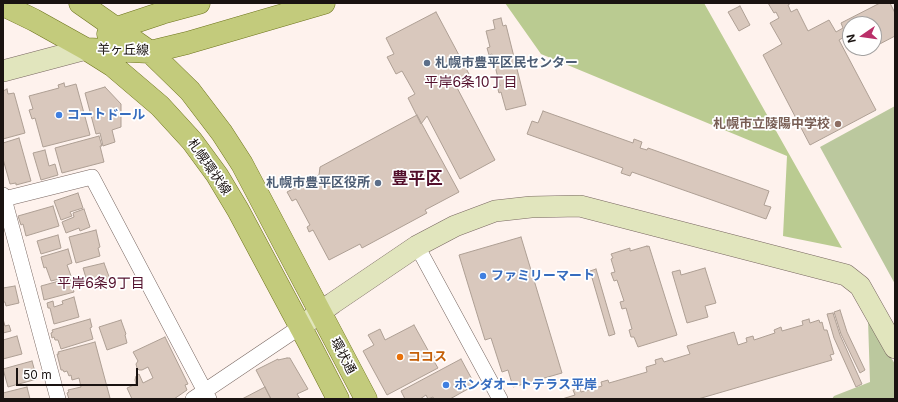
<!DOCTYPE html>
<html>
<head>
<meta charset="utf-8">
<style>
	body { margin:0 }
	#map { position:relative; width:898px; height:402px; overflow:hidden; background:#fef2ed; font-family:Inter,sans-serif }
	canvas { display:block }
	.frame { position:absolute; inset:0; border:4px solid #1a1311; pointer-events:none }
	.north { position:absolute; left:842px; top:16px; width:40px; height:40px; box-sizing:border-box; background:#fff; border:1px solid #a3a1a0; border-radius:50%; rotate:257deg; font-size:11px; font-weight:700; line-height:16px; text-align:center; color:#1a1311 }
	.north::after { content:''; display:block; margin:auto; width:14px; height:18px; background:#ba2f69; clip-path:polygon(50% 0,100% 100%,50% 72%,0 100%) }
	.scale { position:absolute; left:16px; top:368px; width:122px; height:18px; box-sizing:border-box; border:2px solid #1a1311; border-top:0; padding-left:5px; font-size:12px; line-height:14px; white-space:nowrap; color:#1a1311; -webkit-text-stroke:3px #fff; paint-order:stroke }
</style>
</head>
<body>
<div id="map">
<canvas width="898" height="402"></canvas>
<div class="frame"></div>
<div class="north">N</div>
<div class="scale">50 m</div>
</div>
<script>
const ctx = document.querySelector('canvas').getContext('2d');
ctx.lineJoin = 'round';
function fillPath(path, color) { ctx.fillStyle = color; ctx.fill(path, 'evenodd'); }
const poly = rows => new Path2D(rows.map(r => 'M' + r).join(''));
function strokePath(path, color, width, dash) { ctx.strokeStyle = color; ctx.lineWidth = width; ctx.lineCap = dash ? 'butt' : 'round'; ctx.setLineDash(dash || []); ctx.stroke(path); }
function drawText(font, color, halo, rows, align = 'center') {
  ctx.font = font + ' Inter,"Noto Sans JP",sans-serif'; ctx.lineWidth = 3.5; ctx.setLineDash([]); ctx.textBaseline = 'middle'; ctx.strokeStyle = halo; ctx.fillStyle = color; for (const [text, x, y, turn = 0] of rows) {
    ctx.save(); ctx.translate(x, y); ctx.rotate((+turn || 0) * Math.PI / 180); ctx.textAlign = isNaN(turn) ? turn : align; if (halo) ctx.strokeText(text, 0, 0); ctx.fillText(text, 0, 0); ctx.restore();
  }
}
fillPath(poly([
	[895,106,895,284,820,147],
	[868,320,895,364,895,399,832,399,834,396,870,382]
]), '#bbc89e');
fillPath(poly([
	[505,3,704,3,842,248,783,236,787,156,541,54]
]), '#bacb91');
const building = poly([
	[768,3,791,3,788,5,791,12,797,9,808,31,829,20,836,32,843,28,841,23,880,3,890,3,895,13,895,36,874,47,874,24,850,24,850,38,848,35,839,40,876,110,810,145,763,55,782,44,770,23,779,18,776,12,774,13,768,3],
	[740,6,750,25,739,31,728,12,740,6],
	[436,12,469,74,454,82,495,160,460,179,427,116,421,124,408,98,415,94,402,71,396,74,387,57,394,54,386,38,436,12],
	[501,18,503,26,506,25,526,105,506,110,501,92,499,93,497,86,500,86,492,54,489,55,487,48,490,47,486,31,495,29,493,20,501,18],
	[855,48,871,48,859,55,855,48],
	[64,83,65,87,76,84,90,135,43,147,35,118,32,119,29,110,33,109,29,96,59,88,58,85,64,83],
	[105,87,121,104,121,127,112,130,115,142,103,146,100,133,96,134,85,93,105,87],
	[7,89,8,94,14,93,25,133,3,139,3,91,7,89],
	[543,111,633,143,634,139,642,142,640,148,647,150,648,148,769,191,764,205,771,207,766,219,632,172,630,176,621,173,623,168,527,134,532,121,538,123,543,111],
	[417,115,459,192,425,210,427,213,362,248,360,244,329,260,313,230,309,232,307,227,310,225,296,199,292,201,287,192,319,175,320,167,417,115],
	[99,136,102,146,100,146,104,162,62,173,55,148,99,136],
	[19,138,31,181,16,185,16,183,10,184,3,159,3,143,19,138],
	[45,150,49,166,55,164,58,175,41,180,33,153,45,150],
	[78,193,83,208,70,212,72,216,61,220,54,201,78,193],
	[53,206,59,226,26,236,23,224,21,225,18,216,53,206],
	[84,209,90,227,80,231,79,228,66,233,62,222,74,217,73,213,84,209],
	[96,230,100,247,98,248,100,256,76,263,69,237,96,230],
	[58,235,61,248,41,254,37,241,58,235],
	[521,237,562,373,513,387,508,370,502,372,491,338,485,340,459,255,521,237],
	[647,246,647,247,649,246,677,335,638,347,634,337,631,337,629,330,632,329,626,308,622,309,620,302,624,301,617,280,614,281,611,273,615,272,611,259,613,258,611,254,630,248,630,251,647,246],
	[68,249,72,263,67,265,71,276,51,281,46,267,44,268,41,257,68,249],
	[104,263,111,282,89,288,83,268,104,263],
	[705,268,716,303,705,306,708,317,687,323,672,272,680,270,681,275,705,268],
	[596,269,615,334,609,336,590,271,596,269],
	[70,278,74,292,44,300,41,286,70,278],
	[15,286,19,303,6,306,5,302,3,302,3,288,15,286],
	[74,297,79,317,54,324,50,308,48,308,47,303,53,301,54,307,63,304,62,301,74,297],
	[840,310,847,332,865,370,860,373,841,334,834,312,840,310],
	[833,313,840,335,862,384,856,387,834,338,827,314,833,313],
	[3,319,5,326,9,325,11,331,3,333,3,319],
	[90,319,92,327,90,328,93,339,61,349,58,340,55,340,54,337,52,338,51,333,53,332,52,330,90,319],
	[809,319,810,323,819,320,820,323,822,322,824,330,827,330,834,354,830,355,832,360,698,399,562,399,575,395,573,390,580,388,581,392,602,386,601,382,608,380,609,383,647,372,646,367,656,364,655,360,662,358,664,362,690,354,687,346,734,332,738,345,747,342,746,338,753,336,754,340,775,333,774,330,781,327,782,331,803,325,802,321,809,319],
	[121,320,126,334,125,335,127,343,107,350,99,327,121,320],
	[414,325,429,352,431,351,437,361,435,363,438,368,387,395,363,351,374,345,368,335,380,329,385,340,414,325],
	[17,336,22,354,3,359,3,340,17,336],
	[165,337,188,384,185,385,187,390,174,399,132,399,127,388,136,384,135,380,136,376,139,374,143,383,153,378,148,367,142,370,139,370,137,368,136,364,138,361,133,352,165,337],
	[95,342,110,398,108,399,69,399,67,393,69,392,68,390,81,387,79,378,72,380,71,375,69,376,67,371,64,372,63,370,61,370,57,354,59,354,58,352,95,342],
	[287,358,290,358,291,360,308,389,297,394,300,399,271,399,256,370,278,359,278,360,287,358],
	[461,359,475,385,450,399,434,399,433,397,428,399,426,395,420,399,405,399,401,391,461,359],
	[32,361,37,379,8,387,3,369,32,361],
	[27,387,30,399,3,399,3,393,27,387],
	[265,387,271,399,242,399,265,387]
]);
fillPath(building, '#d9c8bd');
strokePath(building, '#ae9f94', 1);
const street = poly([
	[3,195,58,399],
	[4,199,92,177,209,399],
	[417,246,500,399],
	[193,399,300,327]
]);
const secondary = poly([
	[3,71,86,49],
	[300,327,333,303,417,246,455,226,495,211,531,207,580,206,846,275,860,286,895,348]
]);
const primary = poly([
	[80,3,150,52,190,91,222,133,242,164,366,399],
	[3,5,34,20,86,49,113,66,160,106,192,141,217,175,238,210,308,341,338,399],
	[108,34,117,28,162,13,199,3],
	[87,49,150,52,187,43,324,3]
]);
strokePath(street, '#786761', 16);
strokePath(secondary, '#786761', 22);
strokePath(primary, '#6e741d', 23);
strokePath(street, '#fff', 15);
strokePath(secondary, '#e1e5bd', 21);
strokePath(primary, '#c3cb7c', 22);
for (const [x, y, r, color] of [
	[427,63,4,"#5c6f8a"],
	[59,115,4,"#3f7fe0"],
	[838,124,4,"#8d6e63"],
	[378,183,4,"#5c6f8a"],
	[483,276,4,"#3f7fe0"],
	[400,357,4,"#e8710a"],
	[446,385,4,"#3f7fe0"]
]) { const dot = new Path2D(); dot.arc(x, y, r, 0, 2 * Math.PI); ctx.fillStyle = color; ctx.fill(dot); strokePath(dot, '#fff', 1.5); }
drawText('13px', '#1a1311', '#fff', [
	["羊ヶ丘線",123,50,1],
	["札幌環状線",209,167,55],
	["環状通",343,356,62]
]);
drawText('bold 13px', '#4e5e75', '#fff', [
	["札幌市豊平区民センター",435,63],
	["札幌市豊平区役所",370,183,"right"]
], 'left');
drawText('bold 13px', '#366cbe', '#fff', [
	["コートドール",67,115],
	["ファミリーマート",491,276],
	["ホンダオートテラス平岸",454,385]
], 'left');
drawText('bold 13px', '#785e54', '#fff', [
	["札幌市立陵陽中学校",830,124]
], 'right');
drawText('bold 13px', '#c56008', '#fff', [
	["ココス",408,357]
], 'left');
drawText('14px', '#53102c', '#fff', [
	["平岸6条10丁目",471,83],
	["平岸6条9丁目",101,284]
]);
drawText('bold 17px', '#53102c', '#fff', [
	["豊平区",417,179]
]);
</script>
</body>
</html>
